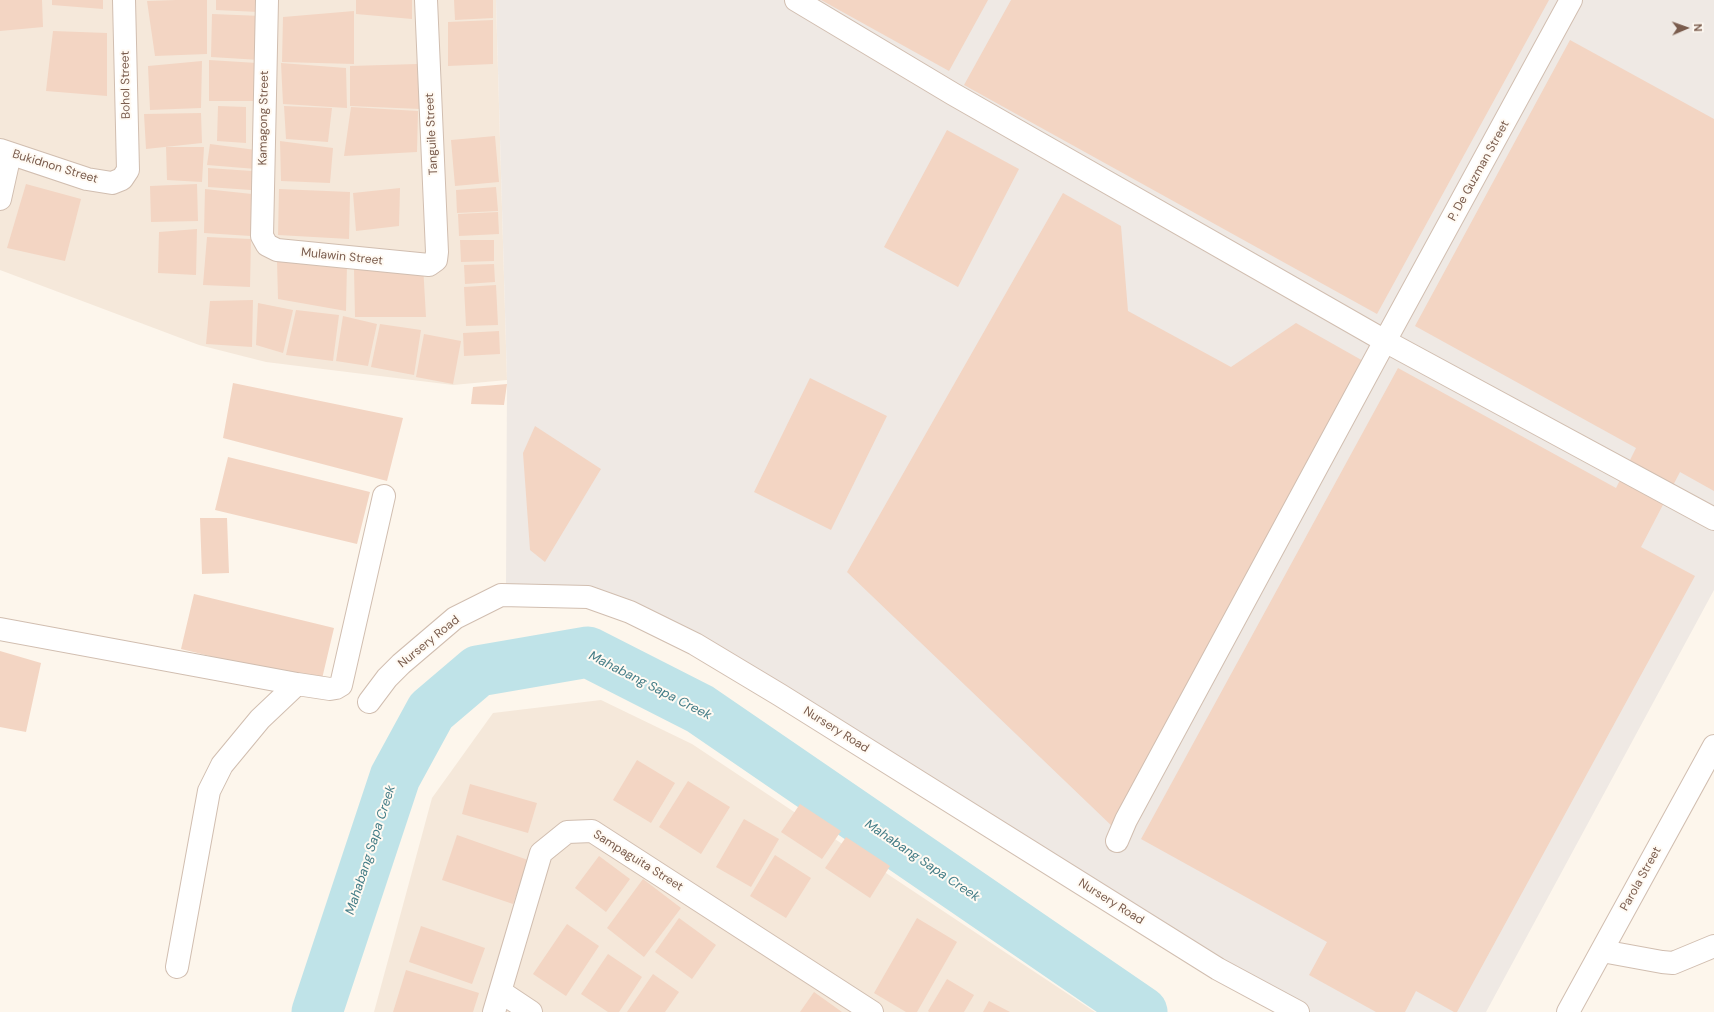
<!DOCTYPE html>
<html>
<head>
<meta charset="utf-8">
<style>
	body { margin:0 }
	#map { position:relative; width:1714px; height:1012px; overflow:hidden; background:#fdf6ec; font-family:"DM Sans",sans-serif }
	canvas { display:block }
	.north { position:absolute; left:1666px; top:8px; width:40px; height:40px; -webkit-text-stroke:3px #fffaf3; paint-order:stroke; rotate:88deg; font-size:11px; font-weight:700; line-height:16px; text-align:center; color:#7a5c4d }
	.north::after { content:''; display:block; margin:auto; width:14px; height:18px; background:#7a5c4d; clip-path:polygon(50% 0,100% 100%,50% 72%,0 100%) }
</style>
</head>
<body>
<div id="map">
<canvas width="1714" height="1012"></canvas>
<div class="north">N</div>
</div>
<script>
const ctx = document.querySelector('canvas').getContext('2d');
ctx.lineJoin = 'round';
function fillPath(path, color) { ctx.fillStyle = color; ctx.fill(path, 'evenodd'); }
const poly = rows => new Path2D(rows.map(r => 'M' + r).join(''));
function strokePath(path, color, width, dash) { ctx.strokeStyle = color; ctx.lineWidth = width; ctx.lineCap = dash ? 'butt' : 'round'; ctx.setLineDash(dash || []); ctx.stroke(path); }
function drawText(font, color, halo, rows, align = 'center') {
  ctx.font = font + ' "DM Sans",sans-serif'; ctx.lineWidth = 4; ctx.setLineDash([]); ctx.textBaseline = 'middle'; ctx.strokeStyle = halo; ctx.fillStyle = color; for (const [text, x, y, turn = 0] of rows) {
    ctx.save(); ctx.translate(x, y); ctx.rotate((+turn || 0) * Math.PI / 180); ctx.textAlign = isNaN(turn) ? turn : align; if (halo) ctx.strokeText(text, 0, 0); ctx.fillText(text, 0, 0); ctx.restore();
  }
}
fillPath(poly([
	[0,0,496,0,507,380,453,385,266,362,199,345,0,270],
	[601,700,692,744,1095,1012,374,1012,432,798,493,713]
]), '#f5e8da');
fillPath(poly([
	[496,0,1714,0,1714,590,1486,1012,1308,1012,675,624,506,588,507,380]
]), '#efe9e4');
strokePath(poly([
	[317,1012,395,777,431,711,478,671,588,652,700,709,1142,1012]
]), '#bfe3e8', 51);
fillPath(poly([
	[0,0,42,0,43,27,0,31],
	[52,0,103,0,103,9,52,5],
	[176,0,207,0,207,54,155,56,147,1],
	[216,0,258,0,259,12,216,10],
	[356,0,412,0,412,19,356,14],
	[454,0,493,0,493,18,455,20],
	[821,0,988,0,949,71],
	[1011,0,1549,0,1377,314,964,85],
	[354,11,354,64,282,62,283,17],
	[212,14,262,16,260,60,211,57],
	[493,20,493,64,448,66,448,22],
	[53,31,107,33,107,96,46,91],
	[1570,40,1714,119,1714,491,1680,472,1641,547,1695,576,1457,1012,1454,1012,1416,991,1405,1012,1376,1012,1309,975,1327,942,1141,839,1398,368,1616,488,1636,448,1415,326],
	[209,60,257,63,256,101,209,101],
	[202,61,201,108,150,110,148,66],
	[281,63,346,68,347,108,283,104],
	[417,64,420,109,350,106,350,66],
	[218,106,246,107,246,143,217,141],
	[284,106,332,108,328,142,286,139],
	[351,107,418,111,417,152,344,156],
	[201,113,202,143,146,149,144,114],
	[947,130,1019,169,958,287,884,247],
	[495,136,499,182,455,186,451,140],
	[280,141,333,148,330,183,281,181],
	[210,144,256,150,256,169,207,165],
	[166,147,204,147,202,182,167,180],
	[208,168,252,171,251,190,208,187],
	[26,184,81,199,65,261,7,248],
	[197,184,198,221,151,222,150,186],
	[496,187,498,211,457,213,456,190],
	[400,188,399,226,356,231,353,193],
	[205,189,252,194,251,236,204,233],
	[279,189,350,192,349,239,278,235],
	[1063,193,1121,226,1128,311,1231,367,1296,323,1365,362,1114,828,847,572],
	[498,212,499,234,459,236,458,214],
	[197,229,196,275,158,273,159,232],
	[207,237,251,239,250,287,203,285],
	[460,240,494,240,494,261,461,262],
	[277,260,347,264,346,311,278,299],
	[494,264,495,282,465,284,464,265],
	[423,265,426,317,355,317,354,269],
	[496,285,498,325,466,326,464,287],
	[253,300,252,347,206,344,210,301],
	[258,303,293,310,283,353,256,345],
	[296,310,339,315,333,361,286,355],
	[343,316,377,324,368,366,336,361],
	[380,324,421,330,414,375,371,367],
	[499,331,500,354,464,356,463,333],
	[424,334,461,341,453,384,416,377],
	[810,378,887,416,831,530,754,492],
	[233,383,403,418,387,481,223,438],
	[507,384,504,405,471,404,473,387],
	[535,426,601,469,545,562,530,550,523,453],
	[228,457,370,492,357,544,215,510],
	[200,518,227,518,229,573,202,574],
	[194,594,334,628,321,683,181,649],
	[0,651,41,663,26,732,0,727],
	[637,760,675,783,651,823,613,800],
	[688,781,730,807,701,854,659,827],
	[470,784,537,803,528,833,462,814],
	[800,804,841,831,822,859,781,832],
	[744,819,779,839,751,887,716,867],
	[457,835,528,860,513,904,442,880],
	[846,837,890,866,870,898,825,868],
	[775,855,811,878,786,918,750,896],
	[599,856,630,879,606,912,575,888],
	[643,879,681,908,644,957,607,928],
	[679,918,716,945,692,979,655,952],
	[917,918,957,942,917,1012,906,1012,874,993],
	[567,924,599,946,566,996,533,974],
	[421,926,485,948,472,984,409,962],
	[608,954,642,977,619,1012,608,1012,581,994],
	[406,970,479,993,473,1012,393,1012],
	[653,974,679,992,665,1012,627,1012],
	[947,979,974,995,964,1012,929,1012,928,1011],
	[814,992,842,1012,800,1012],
	[989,1001,1010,1012,983,1012]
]), '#f3d5c3');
const minor = poly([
	[267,0,262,236,267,245,277,250,429,265,436,260,437,252,426,0],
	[796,0,953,94,1385,341,1714,519],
	[0,150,87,179,112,183,122,179,128,170,124,0],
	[0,199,10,154],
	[0,629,297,684,330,689,336,688,341,685,384,496],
	[369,702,387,678,401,664,455,618,501,595,588,597,630,612,695,644,780,695,1218,969,1298,1012],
	[1117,841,1126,820,1385,341,1571,0],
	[1602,951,1662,962,1673,963,1714,946],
	[177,967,209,791,222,765,260,719,297,684],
	[501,992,531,1012],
	[494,1012,541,853,567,832,592,831,872,1012],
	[1568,1012,1714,746]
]);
strokePath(minor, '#d1beb0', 24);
strokePath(minor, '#fff', 22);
drawText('12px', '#7a5c4d', '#fffaf3', [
	["Bohol Street",126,85,-91],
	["Kamagong Street",264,118,-89],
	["Tanguile Street",432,134,-93],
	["Bukidnon Street",55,167,17],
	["P. De Guzman Street",1479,171,-61],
	["Mulawin Street",342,257,6],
	["Nursery Road",429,642,-39],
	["Nursery Road",836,730,32],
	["Sampaguita Street",638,861,32],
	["Parola Street",1641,879,-61],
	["Nursery Road",1111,902,32]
]);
drawText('italic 13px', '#437c86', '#fffaf3', [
	["Mahabang Sapa Creek",650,686,27],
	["Mahabang Sapa Creek",371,850,-72],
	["Mahabang Sapa Creek",922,861,34]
]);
</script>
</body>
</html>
